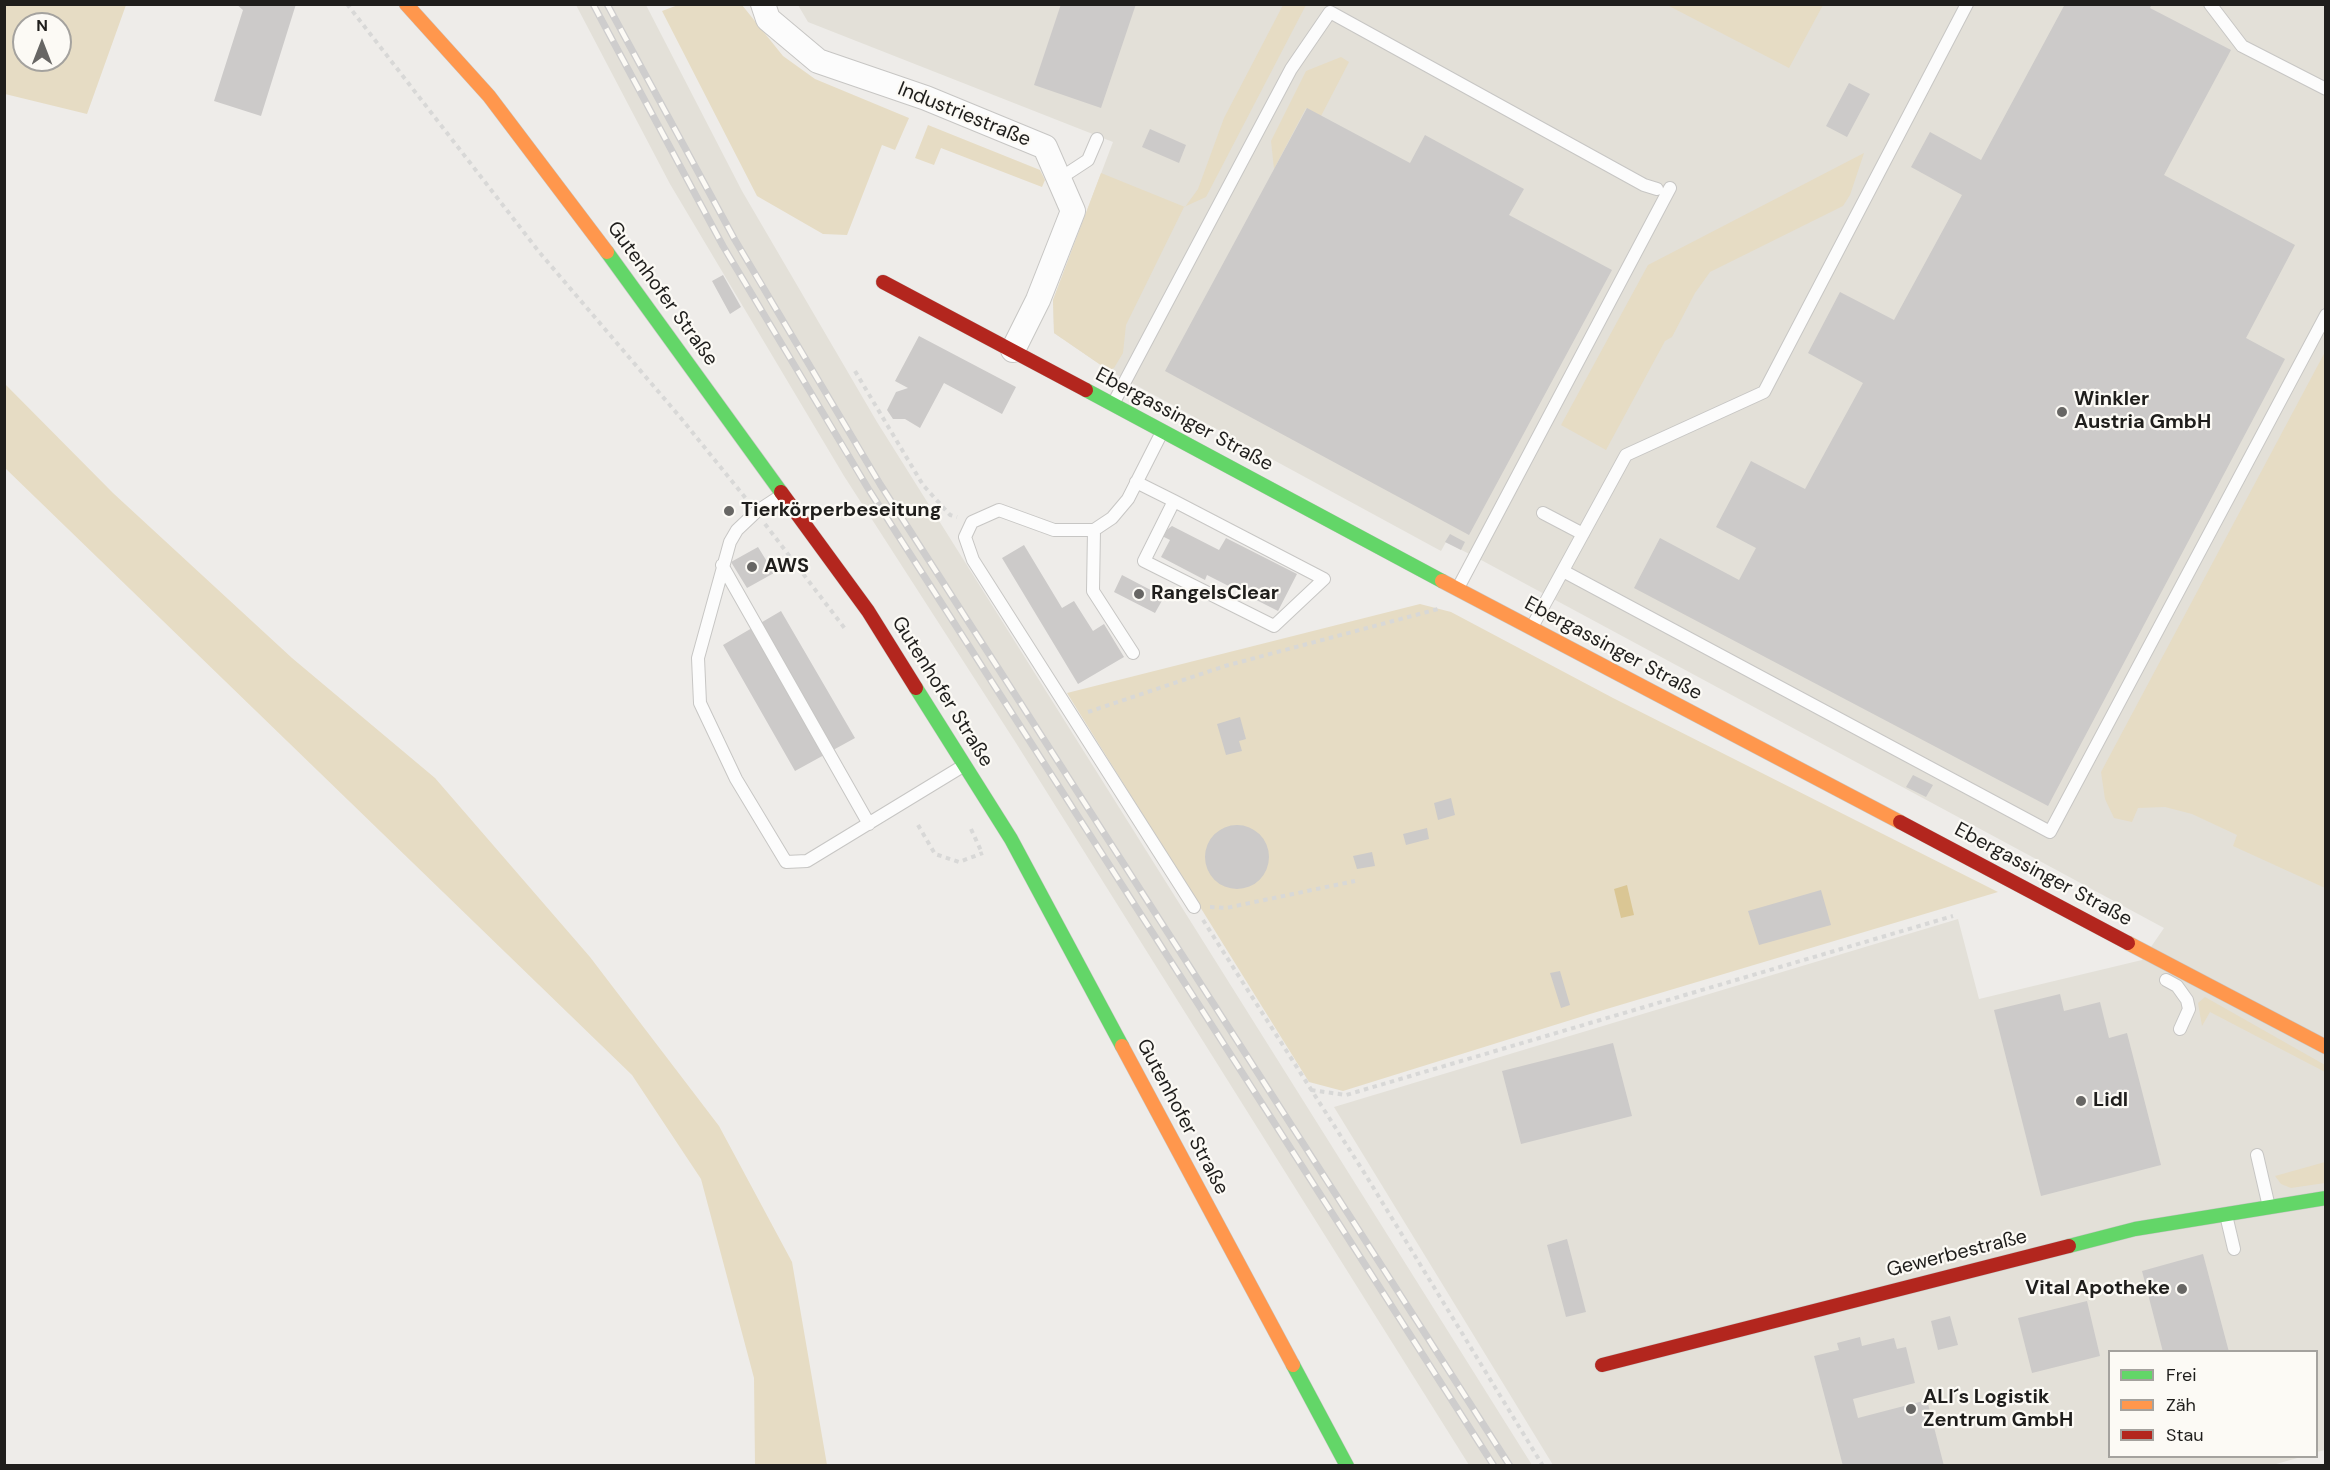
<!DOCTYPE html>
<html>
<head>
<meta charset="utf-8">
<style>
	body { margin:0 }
	#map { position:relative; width:2330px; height:1470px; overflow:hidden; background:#eeece9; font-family:"DM Sans",sans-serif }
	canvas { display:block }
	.frame { position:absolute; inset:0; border:6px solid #1f1e1c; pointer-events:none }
	.legend { position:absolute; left:2108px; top:1350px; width:210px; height:108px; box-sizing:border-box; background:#fcfaf5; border:2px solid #a4a29e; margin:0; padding:8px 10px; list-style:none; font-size:18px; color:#1f1e1c }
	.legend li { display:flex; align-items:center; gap:12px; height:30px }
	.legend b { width:30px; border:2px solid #a4a29e }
	.north { position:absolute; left:12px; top:12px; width:60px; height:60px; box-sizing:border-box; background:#fcfaf5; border:2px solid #a4a29e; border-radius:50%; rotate:0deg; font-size:16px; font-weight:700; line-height:24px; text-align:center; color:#1f1e1c }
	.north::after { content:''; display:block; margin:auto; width:21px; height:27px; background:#676664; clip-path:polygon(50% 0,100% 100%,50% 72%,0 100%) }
</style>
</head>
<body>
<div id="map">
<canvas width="2330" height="1470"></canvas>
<div class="frame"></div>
<ul class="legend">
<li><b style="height:8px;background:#63d668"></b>Frei</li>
<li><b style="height:8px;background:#ff974d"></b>Zäh</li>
<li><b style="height:8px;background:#b3261e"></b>Stau</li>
</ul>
<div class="north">N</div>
</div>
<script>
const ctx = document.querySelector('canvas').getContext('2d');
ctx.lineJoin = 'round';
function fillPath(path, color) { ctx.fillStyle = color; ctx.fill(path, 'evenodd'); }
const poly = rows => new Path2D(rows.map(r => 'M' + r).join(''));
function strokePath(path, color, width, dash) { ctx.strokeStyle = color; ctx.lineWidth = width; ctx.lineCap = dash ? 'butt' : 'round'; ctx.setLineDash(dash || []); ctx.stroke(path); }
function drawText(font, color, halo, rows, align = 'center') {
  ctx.font = font + ' "DM Sans",sans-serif'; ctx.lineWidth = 4.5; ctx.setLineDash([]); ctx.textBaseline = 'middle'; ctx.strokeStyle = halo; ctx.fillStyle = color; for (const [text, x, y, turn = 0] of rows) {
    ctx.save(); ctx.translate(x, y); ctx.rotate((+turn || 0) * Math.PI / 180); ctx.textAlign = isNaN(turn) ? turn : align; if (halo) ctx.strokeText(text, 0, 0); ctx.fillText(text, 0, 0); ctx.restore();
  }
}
fillPath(poly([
	[576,5,646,5,742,191,877,422,1532,1465,1469,1465,1016,743,844,476,670,184],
	[798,5,2325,5,2325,1450,2317,1452,2316,1352,2110,1352,2110,1456,2301,1457,2269,1466,1553,1465,1334,1107,1958,919,1979,999,2142,960,2164,928,1483,561,1446,542,1441,551,1108,370,1054,333,1053,300,1113,142,808,22]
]), '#e3e0d8');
fillPath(poly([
	[5,4,126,5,87,114,5,94],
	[24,24,60,24,60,60,24,60],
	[678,5,742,5,783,56,815,79,909,118,895,150,882,145,847,235,823,234,757,196,662,11],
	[1283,5,1306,5,1206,197,1184,207,1126,325,1123,353,1114,368,1108,370,1054,333,1053,300,1101,173,1185,207,1198,189,1224,118],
	[1667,5,1823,5,1789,68],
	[1341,57,1349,62,1321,116,1306,108,1274,169,1271,141,1306,71],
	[928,125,1040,170,1045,180,1042,187,941,148,934,165,915,158],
	[1864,153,1850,195,1843,206,1710,272,1695,293,1672,337,1665,341,1606,450,1561,425,1648,265],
	[2325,352,2326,888,2325,888,2233,846,2237,835,2192,814,2165,807,2138,808,2132,822,2114,818,2105,799,2101,772],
	[4,383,113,493,292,658,435,778,590,957,719,1126,792,1262,827,1465,755,1465,754,1378,701,1179,632,1075,5,468],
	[1420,604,1451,612,1613,698,1998,892,1590,1014,1343,1091,1309,1082,1067,693],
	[2205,997,2325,1065,2325,1072,2210,1012,2202,1026,2198,1003],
	[2325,1162,2325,1183,2291,1188,2281,1184,2275,1176]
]), '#e6dcc4');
fillPath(poly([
	[1627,885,1634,915,1621,918,1614,889]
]), '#dac694');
fillPath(poly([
	[236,4,296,4,261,116,214,101,243,10],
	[1061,4,1136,4,1101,108,1034,85],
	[2065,4,2152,4,2150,8,2231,50,2164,175,2295,245,2246,338,2285,359,2048,806,1634,588,1660,538,1739,580,1756,548,1716,527,1751,461,1805,489,1863,383,1808,353,1840,292,1894,320,1962,195,1911,167,1930,132,1981,160],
	[1849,83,1870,94,1847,137,1826,126],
	[1307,108,1410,163,1425,135,1524,189,1509,215,1612,270,1469,535,1165,371],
	[1150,129,1186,145,1179,163,1142,147],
	[723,275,741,307,730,314,712,281],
	[919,336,1016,387,1002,414,944,383,920,428,905,419,893,419,887,410,896,392,908,388,895,381],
	[731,505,736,511,728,517,723,511],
	[1172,526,1219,550,1226,538,1297,574,1278,611,1207,575,1205,580,1161,557,1170,540,1160,535],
	[1450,534,1465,542,1461,550,1445,542],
	[1024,545,1062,608,1074,601,1093,631,1104,624,1124,657,1078,684,1002,558],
	[758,547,774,573,747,588,731,562],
	[1122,575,1164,597,1155,613,1114,592],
	[781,611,855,738,795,771,723,645],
	[1240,717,1246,739,1239,741,1242,751,1226,755,1217,724],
	[1913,775,1933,785,1926,797,1906,787],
	[1451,798,1455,815,1438,820,1434,803],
	'1205 857a32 32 0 1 1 64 0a32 32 0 1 1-64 0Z',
	[1427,828,1429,839,1406,845,1403,834],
	[1372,852,1375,866,1357,869,1353,856],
	[1821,890,1831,925,1759,945,1748,911],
	[1560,971,1570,1005,1561,1008,1550,973],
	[2060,994,2064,1011,2100,1002,2109,1038,2127,1033,2161,1165,2041,1196,1994,1010],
	[1613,1043,1632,1116,1521,1144,1502,1071],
	[1567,1239,1586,1312,1566,1317,1547,1245],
	[2203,1254,2229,1352,2163,1352,2142,1271],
	[2087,1301,2100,1356,2032,1373,2018,1318],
	[1950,1316,1958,1345,1938,1350,1931,1321],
	[1860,1337,1862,1346,1894,1338,1897,1349,1906,1347,1915,1383,1853,1399,1858,1418,1927,1400,1944,1466,1843,1466,1814,1356,1839,1350,1837,1343]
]), '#cccac9');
const lane = poly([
	[2210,4,2242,46,2326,89],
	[1059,179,1088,160,1097,139],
	[1113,404,1291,69,1330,12,1644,185,1657,189],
	[1162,432,1128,499,1112,518,1094,530,1054,530,999,510,972,522,965,537,973,560,1194,907],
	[1136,482,1174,501,1324,579,1274,626,1144,561,1174,501],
	[782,495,756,512,737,530,730,542,698,658,700,703,736,779,786,862,807,861,963,766],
	[1543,513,1583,534],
	[1094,530,1093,591,1133,653],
	[722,565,869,824],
	[1563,571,2050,832,2326,315],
	[1458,588,1670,188],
	[1532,627,1626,455,1764,392,1967,4],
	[2166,980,2177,986,2187,1000,2189,1009,2180,1029],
	[2257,1155,2269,1207],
	[2226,1215,2234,1249]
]);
const street = poly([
	[763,4,768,19,818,61,926,98,1045,147,1073,211,1038,300,1013,350]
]);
const fast = poly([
	[607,252,781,492],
	[1086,390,1442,581],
	[916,688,1011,839,1122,1046],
	[2069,1246,2135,1229,2326,1198],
	[1293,1365,1347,1466]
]);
const slow = poly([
	[406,4,489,96,607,252],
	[1442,581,1900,822],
	[2128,943,2326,1047],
	[1122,1046,1293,1365]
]);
const jam = poly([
	[883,282,1086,390],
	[781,492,868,611,916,688],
	[1900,822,2128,943],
	[1602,1365,2069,1246]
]);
strokePath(lane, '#c7c6c4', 14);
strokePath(street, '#c7c6c4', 26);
strokePath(fast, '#c7c6c4', 15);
strokePath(slow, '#c7c6c4', 15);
strokePath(jam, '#c7c6c4', 15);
strokePath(poly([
	[347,4,540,253,680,417,748,501],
	[855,371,923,485,950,515,957,517],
	[765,524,846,630],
	[1088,712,1225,666,1438,609],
	[918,825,935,854,959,862,983,853],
	[971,829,982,853],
	[1210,907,1226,908,1355,881],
	[1203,920,1365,1174,1543,1466],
	[1311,1090,1346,1095,1953,916]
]), '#d8d8d7', 4, [4.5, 4.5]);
strokePath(lane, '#fcfcfc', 12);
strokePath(street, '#fcfcfc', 24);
strokePath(fast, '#63d668', 14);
strokePath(slow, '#ff974d', 14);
strokePath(jam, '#b3261e', 14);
const rail = poly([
	[593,4,723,246,869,490,1494,1466],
	[607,4,735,240,880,484,1510,1466]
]);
strokePath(rail, '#cecdcd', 7);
strokePath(rail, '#fcfaf5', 4.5, [14]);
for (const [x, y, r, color] of [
	[2062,412,6,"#676664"],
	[729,511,6,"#676664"],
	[752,567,6,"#676664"],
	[1139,594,6,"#676664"],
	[2081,1101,6,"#676664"],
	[2182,1289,6,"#676664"],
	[1911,1409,6,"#676664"]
]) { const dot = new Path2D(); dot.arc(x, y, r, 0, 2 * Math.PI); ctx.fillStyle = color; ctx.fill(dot); strokePath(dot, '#fcfaf5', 2); }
drawText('20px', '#1f1e1c', '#fcfaf5', [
	["Industriestraße",964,115,22],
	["Gutenhofer Straße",662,294,54],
	["Ebergassinger Straße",1184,420,28],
	["Ebergassinger Straße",1613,649,28],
	["Gutenhofer Straße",942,692,58],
	["Ebergassinger Straße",2043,875,28],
	["Gutenhofer Straße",1182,1117,62],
	["Gewerbestraße",1957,1254,-14]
]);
drawText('bold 20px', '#1f1e1c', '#fcfaf5', [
	["Winkler",2074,400],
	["Austria GmbH",2074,423],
	["Tierkörperbeseitung",741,511],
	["AWS",764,567],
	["RangeIsClear",1151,594],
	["Lidl",2093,1101],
	["Vital Apotheke",2170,1289,"right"],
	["ALI´s Logistik",1923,1398],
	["Zentrum GmbH",1923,1421]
], 'left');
</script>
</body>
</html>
